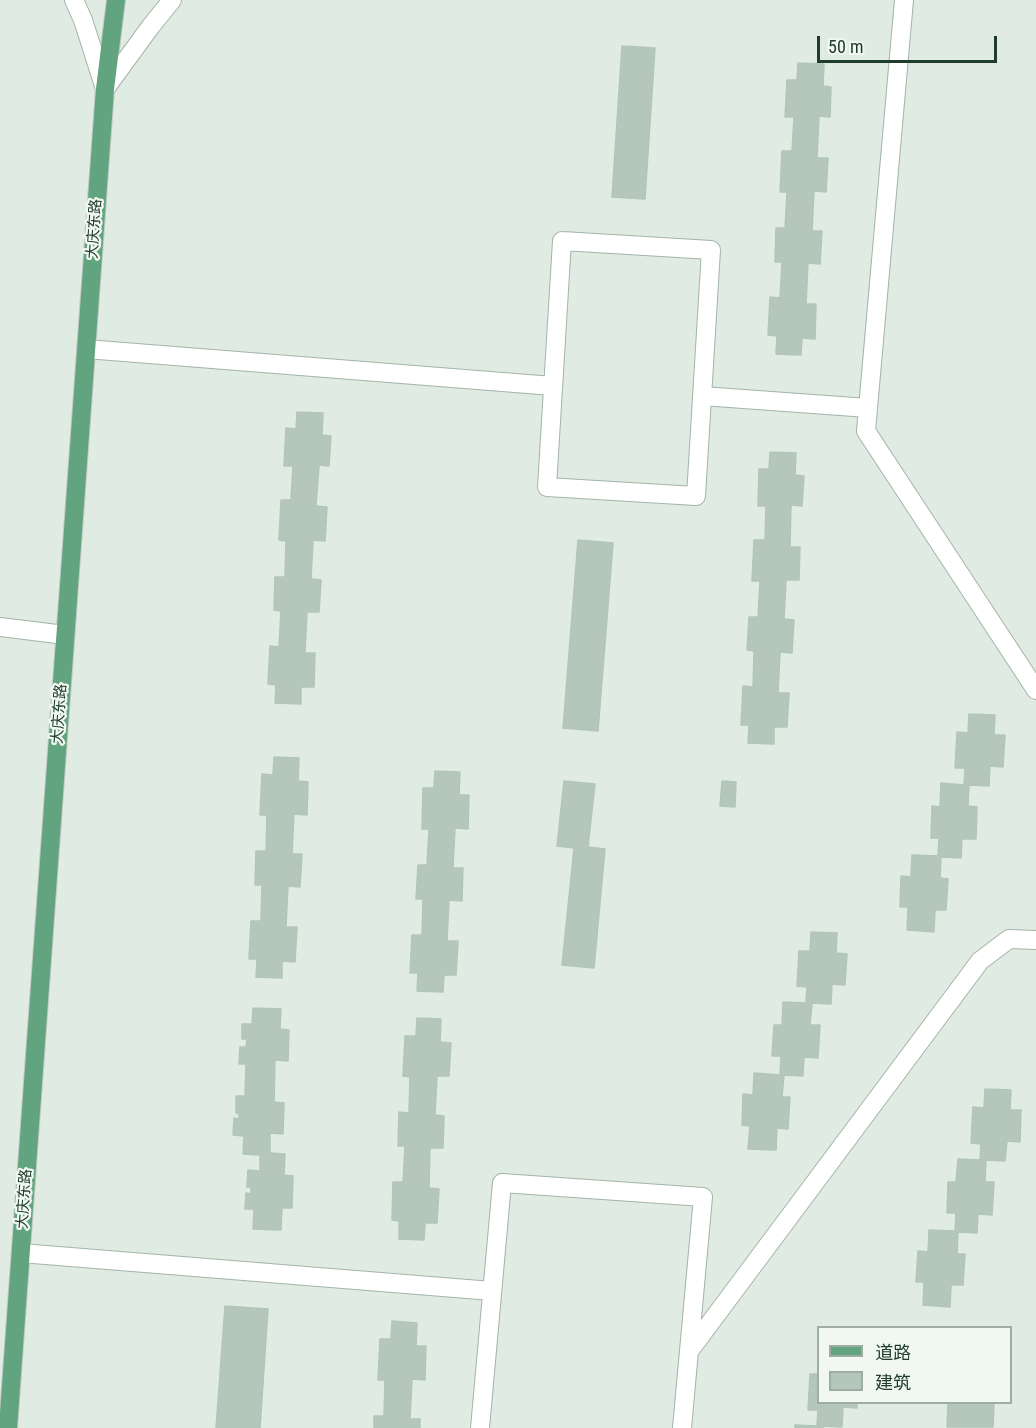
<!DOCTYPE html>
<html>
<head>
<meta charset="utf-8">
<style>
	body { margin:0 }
	#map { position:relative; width:1036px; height:1428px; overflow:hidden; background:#e0ece3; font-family:"Roboto Condensed","Noto Sans SC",sans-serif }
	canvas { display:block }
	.legend { position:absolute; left:817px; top:1326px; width:195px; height:78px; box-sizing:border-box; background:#f1f8f2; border:2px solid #9dada3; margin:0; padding:8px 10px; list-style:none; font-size:18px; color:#203d2c }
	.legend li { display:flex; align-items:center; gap:12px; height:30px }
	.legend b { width:30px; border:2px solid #9dada3 }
	.scale { position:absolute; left:817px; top:36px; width:180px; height:27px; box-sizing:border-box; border:3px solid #203d2c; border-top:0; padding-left:8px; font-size:18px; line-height:21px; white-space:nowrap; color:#203d2c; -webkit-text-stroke:4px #f1f8f2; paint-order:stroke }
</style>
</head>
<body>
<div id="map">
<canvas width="1036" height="1428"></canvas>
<ul class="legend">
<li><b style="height:8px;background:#62a47f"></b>道路</li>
<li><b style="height:16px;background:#b5c7bb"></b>建筑</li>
</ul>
<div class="scale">50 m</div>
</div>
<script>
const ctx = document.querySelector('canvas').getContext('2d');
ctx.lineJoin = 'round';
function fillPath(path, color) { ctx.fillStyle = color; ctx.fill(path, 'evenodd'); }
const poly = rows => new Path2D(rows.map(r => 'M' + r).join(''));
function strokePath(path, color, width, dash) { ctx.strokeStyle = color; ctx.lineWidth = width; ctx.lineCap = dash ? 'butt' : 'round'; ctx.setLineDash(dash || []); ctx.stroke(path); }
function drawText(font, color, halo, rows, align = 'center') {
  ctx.font = font + ' "Roboto Condensed","Noto Sans SC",sans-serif'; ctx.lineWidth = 4.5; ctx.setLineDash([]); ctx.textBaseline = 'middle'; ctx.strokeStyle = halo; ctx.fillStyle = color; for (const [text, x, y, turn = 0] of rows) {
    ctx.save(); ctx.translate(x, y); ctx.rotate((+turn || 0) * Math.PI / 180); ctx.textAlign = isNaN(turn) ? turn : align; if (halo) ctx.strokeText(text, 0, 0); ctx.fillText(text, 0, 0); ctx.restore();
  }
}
const building = poly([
	[622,46,655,48,645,199,612,197,622,46],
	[798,63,824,64,823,86,831,87,830,117,819,116,817,158,828,158,826,192,814,191,812,231,822,231,820,264,808,263,806,304,816,304,815,339,802,338,801,355,776,354,777,336,768,335,770,297,780,298,782,262,775,262,776,228,785,228,787,192,780,192,782,151,792,151,794,117,785,117,787,80,797,80,798,63],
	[297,412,323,413,322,435,331,436,329,466,319,465,316,506,327,507,325,541,313,540,311,579,321,580,319,612,307,612,305,653,315,653,314,687,301,687,301,704,275,703,276,685,268,684,270,646,279,647,281,611,274,610,275,577,285,577,286,541,279,540,281,500,291,500,293,466,284,466,286,428,296,429,297,412],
	[770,452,796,453,795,475,804,476,802,506,791,505,790,547,800,547,799,580,786,580,784,619,794,620,792,653,780,652,778,693,789,693,787,727,774,727,774,744,748,743,749,725,741,725,743,686,753,687,754,651,747,650,749,617,758,617,760,581,752,581,754,540,765,540,766,506,758,506,759,469,769,469,770,452],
	[578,540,613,543,598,731,563,728,578,540],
	[969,714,995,715,994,735,1005,735,1003,767,990,766,989,786,969,785,968,806,977,807,976,839,962,839,961,858,941,857,940,878,948,879,946,910,935,910,934,932,907,930,908,907,900,907,901,876,911,877,912,855,938,856,939,838,931,838,932,806,940,807,941,783,964,785,965,768,955,768,957,732,968,733,969,714],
	[274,757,299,758,298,781,308,782,307,815,294,814,292,854,302,854,300,887,288,886,286,927,297,927,295,962,282,961,282,978,256,977,257,959,249,959,251,921,261,921,262,885,255,885,256,851,266,851,267,815,260,815,262,774,273,775,274,757],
	[435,771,460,772,459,795,469,795,468,829,455,828,453,868,463,868,462,901,449,900,447,941,458,941,456,975,444,975,443,992,417,991,418,973,410,973,412,935,422,935,423,899,416,899,418,865,427,865,429,829,422,829,423,788,434,788,435,771],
	[564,781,595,784,588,847,605,849,594,968,562,965,574,848,557,846,564,781],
	[722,781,736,782,735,807,720,806,722,781],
	[811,932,837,933,836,953,847,954,845,985,832,984,831,1004,812,1003,810,1025,820,1025,818,1058,804,1057,803,1076,784,1075,782,1097,790,1097,788,1129,777,1128,776,1150,748,1149,750,1126,742,1125,743,1094,753,1095,754,1073,780,1075,781,1056,772,1056,774,1025,782,1025,783,1002,806,1003,807,987,797,986,799,951,810,951,811,932],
	[253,1008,281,1009,280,1029,289,1030,288,1061,275,1060,274,1102,284,1103,283,1134,270,1133,270,1153,285,1154,284,1175,293,1176,292,1208,282,1208,281,1230,253,1229,254,1209,245,1209,246,1193,251,1194,251,1187,247,1187,248,1170,260,1171,260,1155,243,1154,244,1136,233,1135,234,1118,239,1119,239,1113,236,1113,236,1096,245,1096,246,1064,239,1064,240,1047,246,1047,247,1039,242,1039,242,1024,252,1024,253,1008],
	[417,1018,441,1019,440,1042,451,1043,449,1076,437,1076,435,1115,444,1116,443,1148,430,1148,429,1188,439,1189,437,1223,425,1223,424,1240,399,1239,399,1221,392,1220,393,1182,403,1182,405,1146,398,1146,399,1112,409,1113,410,1077,403,1076,405,1036,416,1036,417,1018],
	[985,1089,1011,1090,1010,1110,1021,1110,1020,1142,1007,1141,1005,1161,986,1160,985,1182,994,1182,992,1215,978,1214,977,1233,958,1232,957,1254,965,1254,963,1285,951,1285,950,1307,923,1305,924,1282,916,1282,918,1251,928,1252,929,1230,955,1231,956,1213,947,1213,948,1182,956,1182,958,1159,980,1160,981,1144,971,1143,973,1107,984,1108,985,1089],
	[225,1306,268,1309,260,1428,216,1428,225,1306],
	[392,1321,417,1323,416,1346,426,1346,425,1380,412,1379,410,1419,420,1419,420,1428,374,1428,374,1416,384,1416,385,1380,378,1380,380,1339,391,1339,392,1321],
	[810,1374,818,1374,818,1402,857,1402,857,1408,843,1407,842,1427,823,1426,823,1428,795,1428,795,1425,817,1426,818,1410,808,1410,810,1374],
	[948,1402,994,1402,993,1427,947,1427,948,1402]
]);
fillPath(building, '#b5c7bb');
strokePath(building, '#b2c6b8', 1.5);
const minor = poly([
	[74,0,83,20,105,89],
	[904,0,866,431,1036,690],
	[105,89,151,26,172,0],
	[562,241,711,250,696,496,547,487,562,241],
	[86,349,553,386],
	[702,396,868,408],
	[0,627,65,635],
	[21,1253,492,1291],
	[690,1350,980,961,1009,939,1036,940],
	[480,1428,502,1183,703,1197,682,1428]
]);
const major = poly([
	[8,1428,105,89,116,0]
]);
strokePath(minor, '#a3b4a8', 20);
strokePath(major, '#c1c9c4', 20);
strokePath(minor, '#fff', 18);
strokePath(major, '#62a47f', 18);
drawText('15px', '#203d2c', '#f1f8f2', [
	["大庆东路",95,229,-86],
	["大庆东路",60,714,-86],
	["大庆东路",25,1199,-86]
]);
</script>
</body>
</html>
